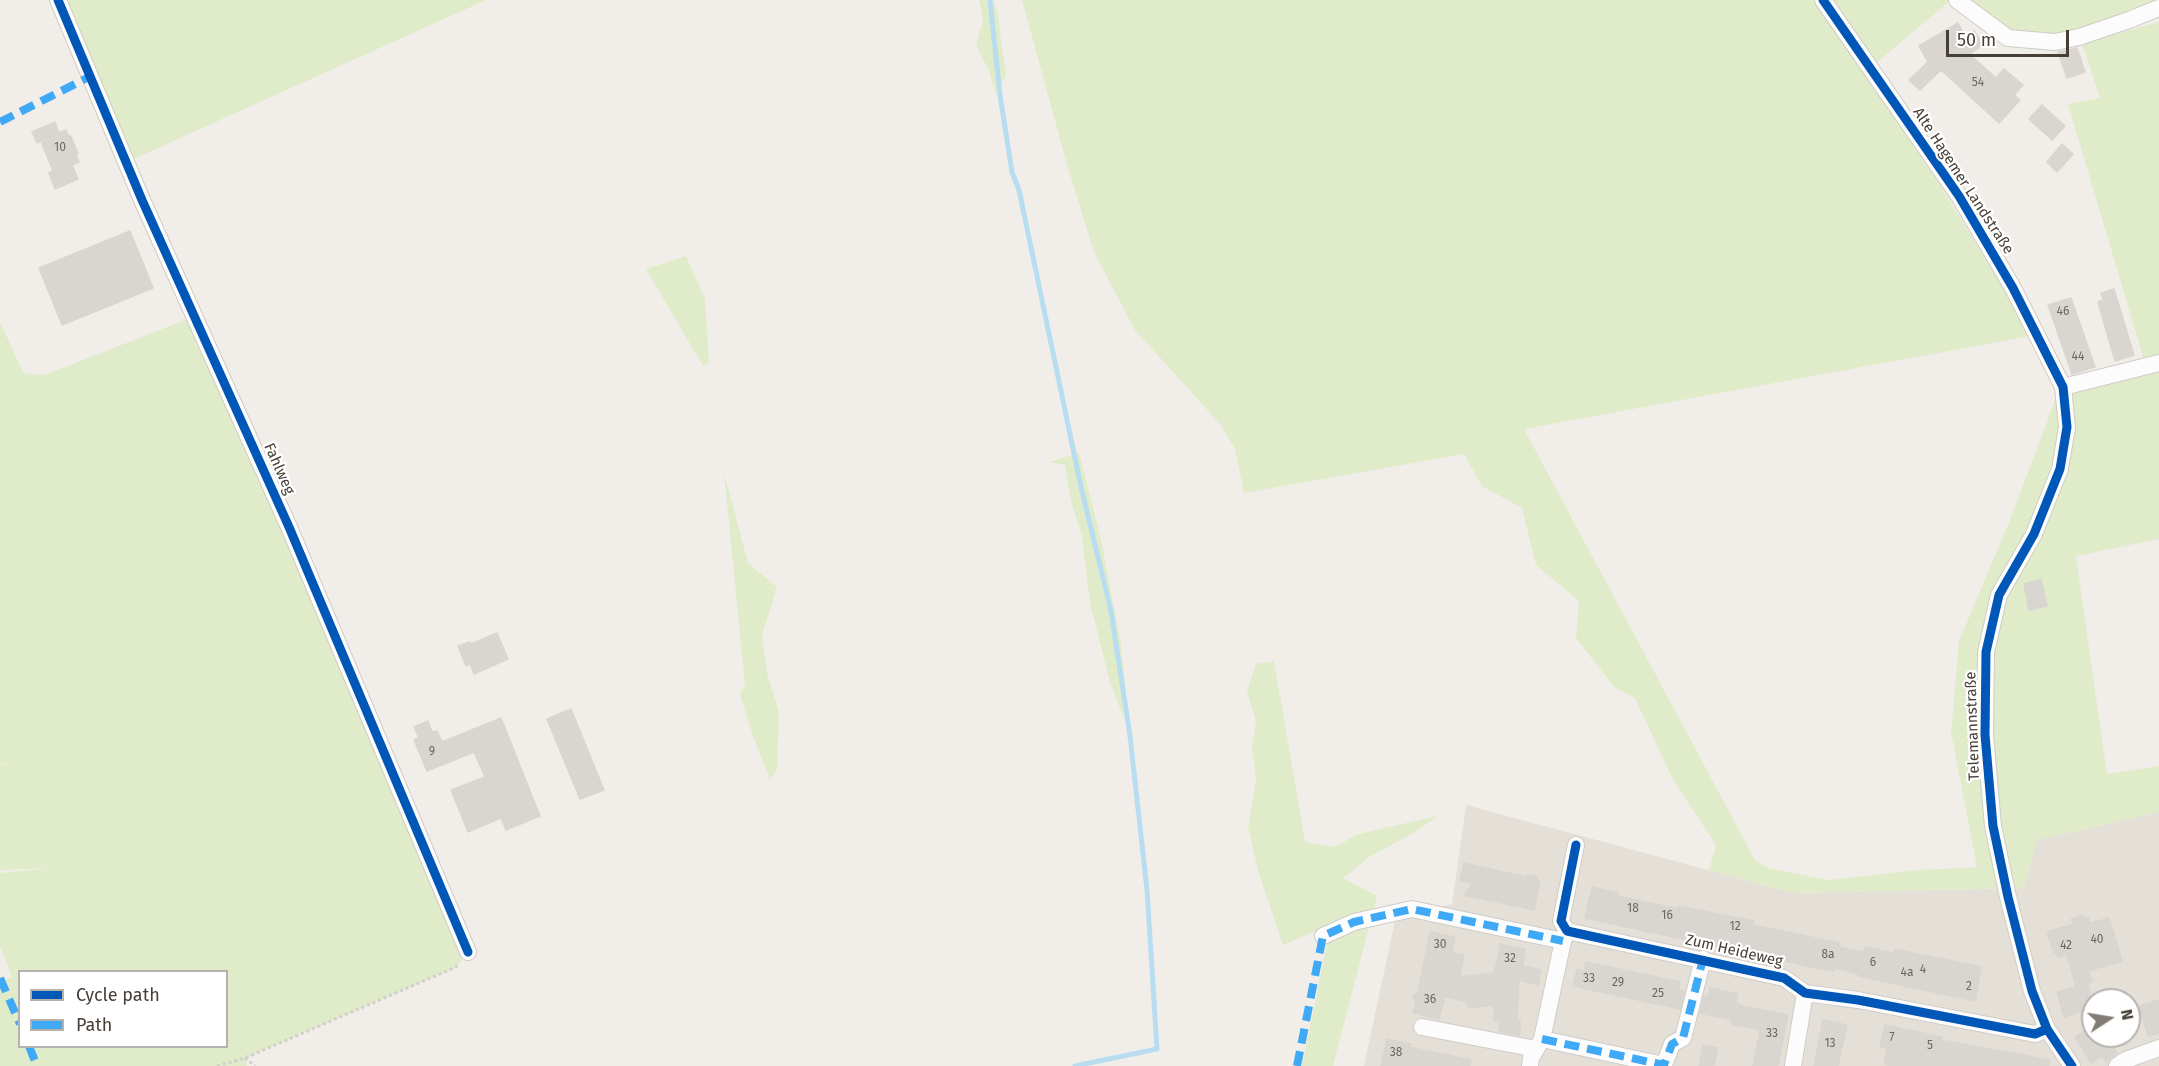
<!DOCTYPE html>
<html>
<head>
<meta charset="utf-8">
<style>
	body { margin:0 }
	#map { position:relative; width:2159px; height:1066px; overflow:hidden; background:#f1eeea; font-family:"Fira Sans",sans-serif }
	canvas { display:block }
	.legend { position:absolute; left:18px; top:970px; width:210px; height:78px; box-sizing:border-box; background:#fff; border:2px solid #b5b2ae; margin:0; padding:8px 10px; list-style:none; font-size:18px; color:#473f35 }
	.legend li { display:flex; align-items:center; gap:12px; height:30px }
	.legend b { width:30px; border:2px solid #b5b2ae }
	.north { position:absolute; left:2081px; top:988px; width:60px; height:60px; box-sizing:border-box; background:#fff; border:2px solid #b5b2ae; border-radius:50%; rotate:78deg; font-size:16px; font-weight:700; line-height:24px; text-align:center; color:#473f35 }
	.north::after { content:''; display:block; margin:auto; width:21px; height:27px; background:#827c74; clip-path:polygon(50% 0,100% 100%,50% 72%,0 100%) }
	.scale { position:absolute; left:1946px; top:30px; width:123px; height:27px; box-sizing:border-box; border:3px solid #473f35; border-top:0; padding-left:8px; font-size:18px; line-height:21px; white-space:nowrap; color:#473f35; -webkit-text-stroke:4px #fff; paint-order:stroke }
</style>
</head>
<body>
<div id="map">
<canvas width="2159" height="1066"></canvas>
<ul class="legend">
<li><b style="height:8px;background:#0057b8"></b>Cycle path</li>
<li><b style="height:8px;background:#3fa9f5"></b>Path</li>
</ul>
<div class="north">N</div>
<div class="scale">50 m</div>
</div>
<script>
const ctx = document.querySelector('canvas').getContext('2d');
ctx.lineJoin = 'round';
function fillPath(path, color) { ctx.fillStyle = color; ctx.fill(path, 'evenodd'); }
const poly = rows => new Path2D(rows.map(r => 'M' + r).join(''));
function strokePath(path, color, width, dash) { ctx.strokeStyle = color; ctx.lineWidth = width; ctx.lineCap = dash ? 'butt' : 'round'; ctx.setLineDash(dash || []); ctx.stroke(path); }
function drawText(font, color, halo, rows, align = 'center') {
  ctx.font = font + ' "Fira Sans",sans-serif'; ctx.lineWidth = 4.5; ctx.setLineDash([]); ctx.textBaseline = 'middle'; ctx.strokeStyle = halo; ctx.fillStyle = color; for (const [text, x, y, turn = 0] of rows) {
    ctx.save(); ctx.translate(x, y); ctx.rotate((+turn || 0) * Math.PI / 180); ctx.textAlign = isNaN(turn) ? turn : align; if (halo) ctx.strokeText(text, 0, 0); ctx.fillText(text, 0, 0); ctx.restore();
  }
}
fillPath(poly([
	[1466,805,1794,893,2024,888,2036,840,2159,812,2159,1066,1364,1066,1396,916,1452,904],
	[2093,1000,2129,1000,2129,1036,2093,1036]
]), '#e5e0d7');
fillPath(poly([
	[60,0,486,0,127,162],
	[979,0,994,0,998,17,1006,76,996,94,988,68,976,46,983,19],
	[1022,0,1813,0,1939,184,2013,303,2031,336,1524,429,1755,860,1768,868,1828,880,1919,870,1977,867,1951,732,1959,641,2010,520,2056,398,2096,385,2159,372,2159,539,2076,556,2107,774,2159,766,2159,812,2037,840,2024,888,1793,893,1709,870,1716,845,1673,780,1635,698,1614,687,1576,638,1579,601,1536,565,1522,508,1482,486,1464,454,1244,493,1235,449,1220,424,1135,330,1094,252,1068,168],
	[1831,0,1951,0,1875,64],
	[1968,0,2158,0,2126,14,2058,35,2030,31,2012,33],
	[2159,22,2159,356,2144,360,2068,104,2100,98,2082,43],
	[686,256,705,299,709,363,703,366,646,269],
	[195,316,468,952,456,967,245,1058,247,1066,0,1066,0,983,12,977,0,946,0,873,50,868,0,870,0,766,18,757,0,765,0,322,22,370,26,374,45,375],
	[20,972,226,972,226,1046,20,1046],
	[1079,453,1101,539,1121,644,1126,695,1123,716,1110,682,1090,603,1082,537,1071,501,1065,465,1049,462],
	[724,472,748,563,777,587,762,635,767,673,779,712,777,770,770,779,752,733,740,694,745,684],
	[1274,661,1305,842,1335,847,1358,834,1438,816,1412,834,1369,857,1343,878,1377,896,1333,1066,1302,1066,1331,925,1283,945,1259,874,1248,827,1256,781,1252,746,1256,722,1247,691,1256,664]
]), '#e0ebc9');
strokePath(poly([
	[990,0,1000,95,1012,172,1019,190,1081,487,1111,611,1130,736,1147,890,1157,1049,1075,1066]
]), '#b9ddf0', 5);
const building = poly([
	[1958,23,1965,36,1974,31,1983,45,1969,54,1996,78,2004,69,2023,85,2014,95,2020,100,1999,123,1941,70,1920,90,1909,80,1928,62,1919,46,1958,23],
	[2077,48,2085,72,2067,78,2058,52,2077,48],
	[2042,105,2065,126,2052,140,2029,119,2042,105],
	[55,122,59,133,66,130,69,137,71,136,78,154,76,155,79,162,72,165,78,179,55,189,49,173,53,171,41,141,37,143,32,132,55,122],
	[2062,144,2073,154,2057,172,2047,162,2062,144],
	[130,231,153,288,62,325,39,268,130,231],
	[2114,289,2134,355,2115,361,2098,302,2103,300,2101,293,2114,289],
	[2071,298,2095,367,2072,374,2048,305,2071,298],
	[2041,579,2047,606,2029,610,2024,584,2041,579],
	[497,633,508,659,474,674,470,664,466,666,458,646,470,642,471,644,497,633],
	[571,709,604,790,580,799,547,719,571,709],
	[501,718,540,816,506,830,501,818,468,832,451,790,485,777,474,752,427,771,414,740,419,738,414,727,428,721,432,732,437,731,442,742,501,718],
	[1464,863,1526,877,1527,875,1536,876,1540,883,1534,910,1464,895,1473,883,1460,880,1464,863],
	[1592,887,1618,893,1618,896,1678,909,1679,906,1754,921,1753,925,1840,943,1839,947,1864,952,1865,947,1894,953,1895,949,1981,967,1975,1001,1858,976,1859,974,1835,968,1834,971,1816,968,1585,918,1592,887],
	[2084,915,2085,918,2088,917,2090,923,2109,918,2122,961,2088,971,2092,982,2088,983,2093,1006,2093,1018,2086,1020,2083,1011,2064,1017,2057,992,2076,987,2067,955,2058,957,2057,953,2054,954,2047,932,2073,924,2071,919,2084,915],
	[1430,932,1455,937,1452,953,1464,955,1460,977,1494,973,1501,944,1525,949,1523,966,1541,970,1538,985,1519,980,1517,1020,1520,1020,1520,1035,1499,1031,1499,1022,1494,1021,1494,1005,1468,1008,1466,1001,1445,997,1439,1019,1413,1013,1416,1002,1412,996,1418,992,1430,932],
	[1586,962,1680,982,1678,990,1684,991,1680,1009,1573,986,1577,969,1584,971,1586,962],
	[1710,988,1738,994,1736,1003,1743,1006,1788,1015,1778,1066,1753,1066,1760,1030,1732,1024,1732,1020,1700,1013,1704,996,1708,997,1710,988],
	[2159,1000,2159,1033,2148,1036,2139,1006,2159,1000],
	[1823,1020,1847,1025,1838,1066,1814,1066,1823,1020],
	[1885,1025,1942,1037,1941,1040,2050,1060,2049,1066,1892,1066,1884,1064,1887,1048,1880,1047,1885,1025],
	[2093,1026,2093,1036,2110,1036,2116,1046,2114,1048,2117,1053,2106,1062,2102,1056,2091,1063,2075,1037,2093,1026],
	[1387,1039,1410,1044,1409,1047,1471,1060,1470,1066,1381,1066,1387,1039],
	[1703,1045,1718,1048,1714,1066,1699,1066,1703,1045]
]);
fillPath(building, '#d9d5d1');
strokePath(building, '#d9d5d0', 1.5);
const minor = poly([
	[58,0,142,200,289,527,468,952],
	[1823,0,1959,196,2013,288,2063,387,2067,427,2060,469,2034,534,1999,595,1986,652,1985,735,1993,826,2008,897,2032,991,2047,1029,2072,1066],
	[1957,0,2008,38,2055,42,2079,37,2129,20,2159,8],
	[2063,387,2159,363],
	[1576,845,1561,921,1567,931,1784,978,1805,993,1858,1000,2035,1034,2047,1029],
	[1323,936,1354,922,1412,909,1563,941],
	[1422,1027,1536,1049],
	[1542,1039,1664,1065,1672,1044,1683,1038,1703,959],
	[1530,1066,1531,1058,1542,1039,1563,941,1567,932],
	[1793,1066,1805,993],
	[2117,1066,2126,1060,2159,1048]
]);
strokePath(minor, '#cfccc7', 18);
strokePath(poly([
	[245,1058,255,1066],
	[217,1066,245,1058,456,967,458,964]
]), '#d2ceca', 3, [3, 3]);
strokePath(minor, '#fdfcfc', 16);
strokePath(poly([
	[0,122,91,76],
	[0,978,20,1024],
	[1542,1039,1664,1065,1672,1044,1683,1038,1703,959],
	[29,1046,37,1066],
	[1297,1066,1323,936,1354,922,1412,909,1563,941]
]), '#3fa9f5', 8, [15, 8]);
strokePath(poly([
	[58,0,142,200,289,527,468,952],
	[1823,0,1959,196,2013,288,2063,387,2067,427,2060,469,2034,534,1999,595,1986,652,1985,735,1993,826,2008,897,2032,991,2047,1029,2072,1066],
	[1576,845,1561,921,1567,931,1784,978,1805,993,1858,1000,2035,1034,2047,1029]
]), '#0057b8', 9);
drawText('12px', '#6d665e', null, [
	["54",1978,83],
	["10",60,148],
	["46",2063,312],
	["44",2078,357],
	["9",432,752],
	["18",1633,909],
	["16",1667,916],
	["12",1735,927],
	["40",2097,940],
	["30",1440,945],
	["42",2066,946],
	["8a",1828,955],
	["32",1510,959],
	["6",1873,963],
	["4",1923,970],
	["4a",1907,973],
	["33",1589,979],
	["29",1618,983],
	["2",1969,987],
	["25",1658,994],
	["36",1430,1000],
	["33",1772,1034],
	["7",1892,1038],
	["13",1830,1044],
	["5",1930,1046],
	["38",1396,1053]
]);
drawText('15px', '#473f35', '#fff', [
	["Alte Hagemer Landstraße",1963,181,57],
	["Fahlweg",279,469,66],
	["Telemannstraße",1973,726,-92],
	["Zum Heideweg",1734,951,13]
]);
</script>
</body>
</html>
